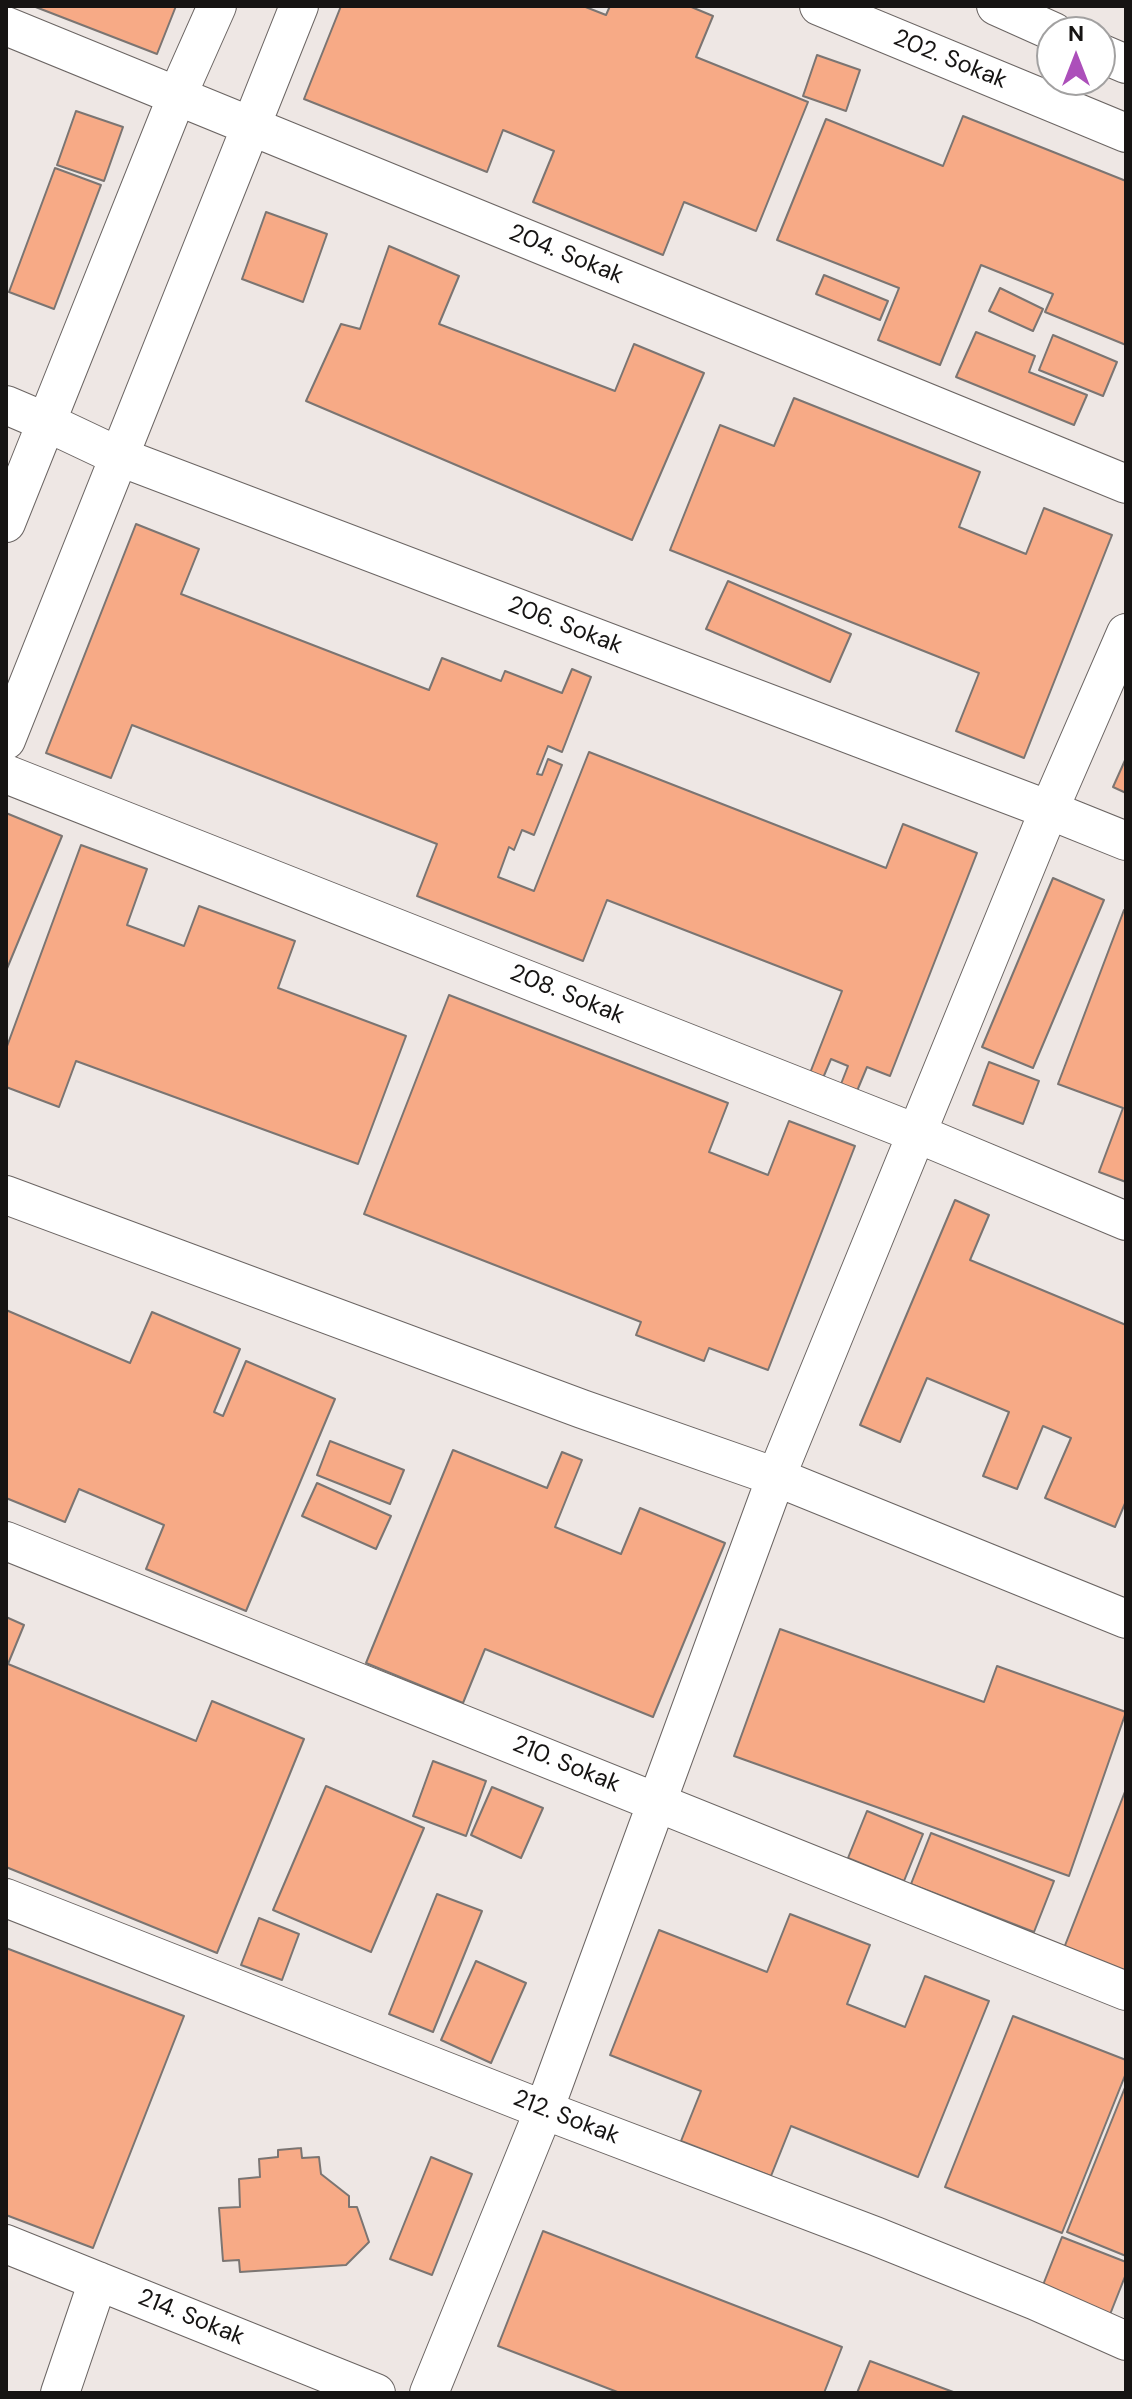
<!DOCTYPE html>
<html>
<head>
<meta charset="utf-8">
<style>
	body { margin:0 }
	#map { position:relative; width:1132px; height:2399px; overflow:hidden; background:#eee7e4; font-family:"DM Sans",sans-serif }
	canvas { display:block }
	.frame { position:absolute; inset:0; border:8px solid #161413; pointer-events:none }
	.north { position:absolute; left:1036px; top:16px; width:80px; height:80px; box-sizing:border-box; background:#fff; border:2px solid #a2a1a1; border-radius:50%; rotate:0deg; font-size:22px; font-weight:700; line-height:32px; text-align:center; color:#161413 }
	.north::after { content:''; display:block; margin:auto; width:28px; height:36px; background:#ac4fba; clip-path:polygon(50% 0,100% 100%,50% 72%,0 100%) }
</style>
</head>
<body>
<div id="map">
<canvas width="1132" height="2399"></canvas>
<div class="frame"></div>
<div class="north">N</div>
</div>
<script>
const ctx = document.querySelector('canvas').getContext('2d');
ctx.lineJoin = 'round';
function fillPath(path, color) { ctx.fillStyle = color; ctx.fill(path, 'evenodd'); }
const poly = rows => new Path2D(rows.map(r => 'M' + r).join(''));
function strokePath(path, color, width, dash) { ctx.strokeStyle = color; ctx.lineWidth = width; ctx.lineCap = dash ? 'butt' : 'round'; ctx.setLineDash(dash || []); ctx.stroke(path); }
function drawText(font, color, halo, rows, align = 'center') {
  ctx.font = font + ' "DM Sans",sans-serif'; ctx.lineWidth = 6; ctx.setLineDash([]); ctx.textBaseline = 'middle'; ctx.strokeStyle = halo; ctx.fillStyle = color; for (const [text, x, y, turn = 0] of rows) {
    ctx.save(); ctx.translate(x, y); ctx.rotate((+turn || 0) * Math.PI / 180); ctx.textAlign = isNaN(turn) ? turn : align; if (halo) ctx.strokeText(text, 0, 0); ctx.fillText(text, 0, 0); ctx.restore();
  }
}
const building = poly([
	[33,6,176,6,157,54,33,6],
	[341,6,583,6,606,15,610,6,689,6,713,16,696,57,808,102,756,231,684,202,663,255,533,202,554,151,503,130,487,172,304,99,341,6],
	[817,55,860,70,846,111,803,96,817,55],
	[76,111,123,127,104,181,57,165,76,111],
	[963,116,1126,181,1126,345,1045,312,1053,294,981,265,940,365,878,340,899,288,777,240,826,119,943,166,963,116],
	[55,168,101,185,54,309,9,292,55,168],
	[266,212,327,234,303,302,242,279,266,212],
	[389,246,459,276,439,324,615,391,634,344,704,373,632,540,306,401,341,324,360,329,389,246],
	[824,275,888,301,880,320,816,294,824,275],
	[1000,288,1043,309,1033,331,989,311,1000,288],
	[976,332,1035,356,1029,372,1087,395,1074,425,956,377,976,332],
	[1053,335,1117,362,1103,396,1039,370,1053,335],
	[794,398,980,472,959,527,1026,554,1044,508,1112,535,1024,758,956,731,979,673,670,550,720,425,774,446,794,398],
	[136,524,199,549,181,594,429,690,442,658,501,681,505,671,562,693,572,669,591,677,562,752,548,746,537,774,542,775,548,759,562,765,534,835,522,830,514,850,509,847,498,877,534,891,589,752,886,868,903,824,977,853,890,1076,867,1067,857,1091,841,1084,848,1066,831,1059,823,1078,810,1073,842,991,607,900,583,961,417,896,437,844,132,725,111,778,46,753,136,524],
	[728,581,851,634,830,682,706,629,728,581],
	[1126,758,1126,793,1113,787,1126,758],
	[6,813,62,836,6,971,6,813],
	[81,845,147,869,127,925,184,946,199,906,295,941,278,988,406,1036,358,1164,76,1061,59,1107,6,1087,6,1049,81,845],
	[1053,878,1104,900,1033,1068,982,1047,1053,878],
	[1124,910,1126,911,1126,1182,1099,1172,1123,1108,1058,1084,1124,910],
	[449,995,728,1103,709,1152,768,1175,789,1121,855,1146,768,1370,709,1348,704,1361,636,1335,641,1322,364,1214,449,995],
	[989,1062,1039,1081,1023,1124,973,1105,989,1062],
	[955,1200,989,1215,970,1260,1126,1325,1126,1501,1115,1527,1045,1498,1071,1438,1043,1426,1017,1489,983,1476,1009,1412,927,1378,900,1442,860,1425,955,1200],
	[6,1310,130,1363,152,1312,240,1349,214,1412,223,1416,246,1361,335,1399,246,1611,146,1569,164,1525,79,1489,65,1522,6,1498,6,1310],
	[330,1441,404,1470,390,1504,317,1475,330,1441],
	[453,1450,547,1488,562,1452,582,1460,555,1527,621,1554,640,1508,725,1543,653,1717,485,1649,463,1703,366,1663,453,1450],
	[317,1483,391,1516,376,1549,302,1516,317,1483],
	[6,1617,24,1625,8,1664,196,1741,212,1701,304,1739,217,1953,6,1867,6,1617],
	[780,1629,984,1702,997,1666,1126,1712,1069,1876,734,1756,780,1629],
	[433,1761,486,1781,466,1836,413,1816,433,1761],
	[326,1786,424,1828,371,1952,273,1910,326,1786],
	[492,1787,543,1808,521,1858,471,1835,492,1787],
	[1126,1789,1126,1972,1064,1948,1126,1789],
	[867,1811,923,1834,904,1881,848,1858,867,1811],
	[931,1833,1054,1881,1034,1932,911,1884,931,1833],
	[437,1894,482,1911,433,2032,389,2014,437,1894],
	[790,1914,870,1945,847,2004,905,2027,925,1976,989,2001,918,2177,791,2126,771,2176,681,2141,701,2091,610,2055,659,1930,767,1972,790,1914],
	[259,1918,299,1934,282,1980,241,1965,259,1918],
	[6,1948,184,2016,93,2248,6,2215,6,1948],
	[476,1961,526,1983,491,2063,441,2040,476,1961],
	[1013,2016,1126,2060,1126,2073,1062,2233,945,2187,1013,2016],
	[1126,2085,1126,2256,1067,2232,1126,2085],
	[301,2148,302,2158,319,2157,321,2174,349,2196,349,2207,357,2207,369,2242,346,2265,240,2272,239,2260,223,2261,219,2208,240,2207,239,2179,260,2177,259,2159,278,2157,278,2150,301,2148],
	[431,2157,472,2174,432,2275,390,2259,431,2157],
	[543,2231,842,2347,824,2393,620,2393,498,2346,543,2231],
	[1062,2237,1126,2262,1126,2274,1109,2317,1041,2290,1062,2237],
	[870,2361,956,2393,857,2393,870,2361]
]);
fillPath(building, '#f7aa86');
strokePath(building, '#7b7572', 2);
const street = poly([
	[819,6,1126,133],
	[996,6,1054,32],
	[6,26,1126,484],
	[1100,53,1126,64],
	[6,405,46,422,120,457,1049,810,1126,841],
	[6,523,177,96,217,6],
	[6,740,299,6],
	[6,774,918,1134,1126,1221],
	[6,1195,582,1409,776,1477,1126,1619],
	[6,1541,1126,1991],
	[6,1898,544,2110,875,2236,1036,2301,1126,2341],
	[6,2244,376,2393],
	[60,2393,98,2281],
	[429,2393,544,2110,776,1477,1049,810,1126,633]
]);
strokePath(street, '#6b6563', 40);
strokePath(street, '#fff', 38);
drawText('24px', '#161413', '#fff', [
	["202. Sokak",950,60,22],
	["204. Sokak",566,255,22],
	["206. Sokak",565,626,21],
	["208. Sokak",567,995,22],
	["210. Sokak",566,1765,22],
	["212. Sokak",566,2118,21],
	["214. Sokak",191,2318,22]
]);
</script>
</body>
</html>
